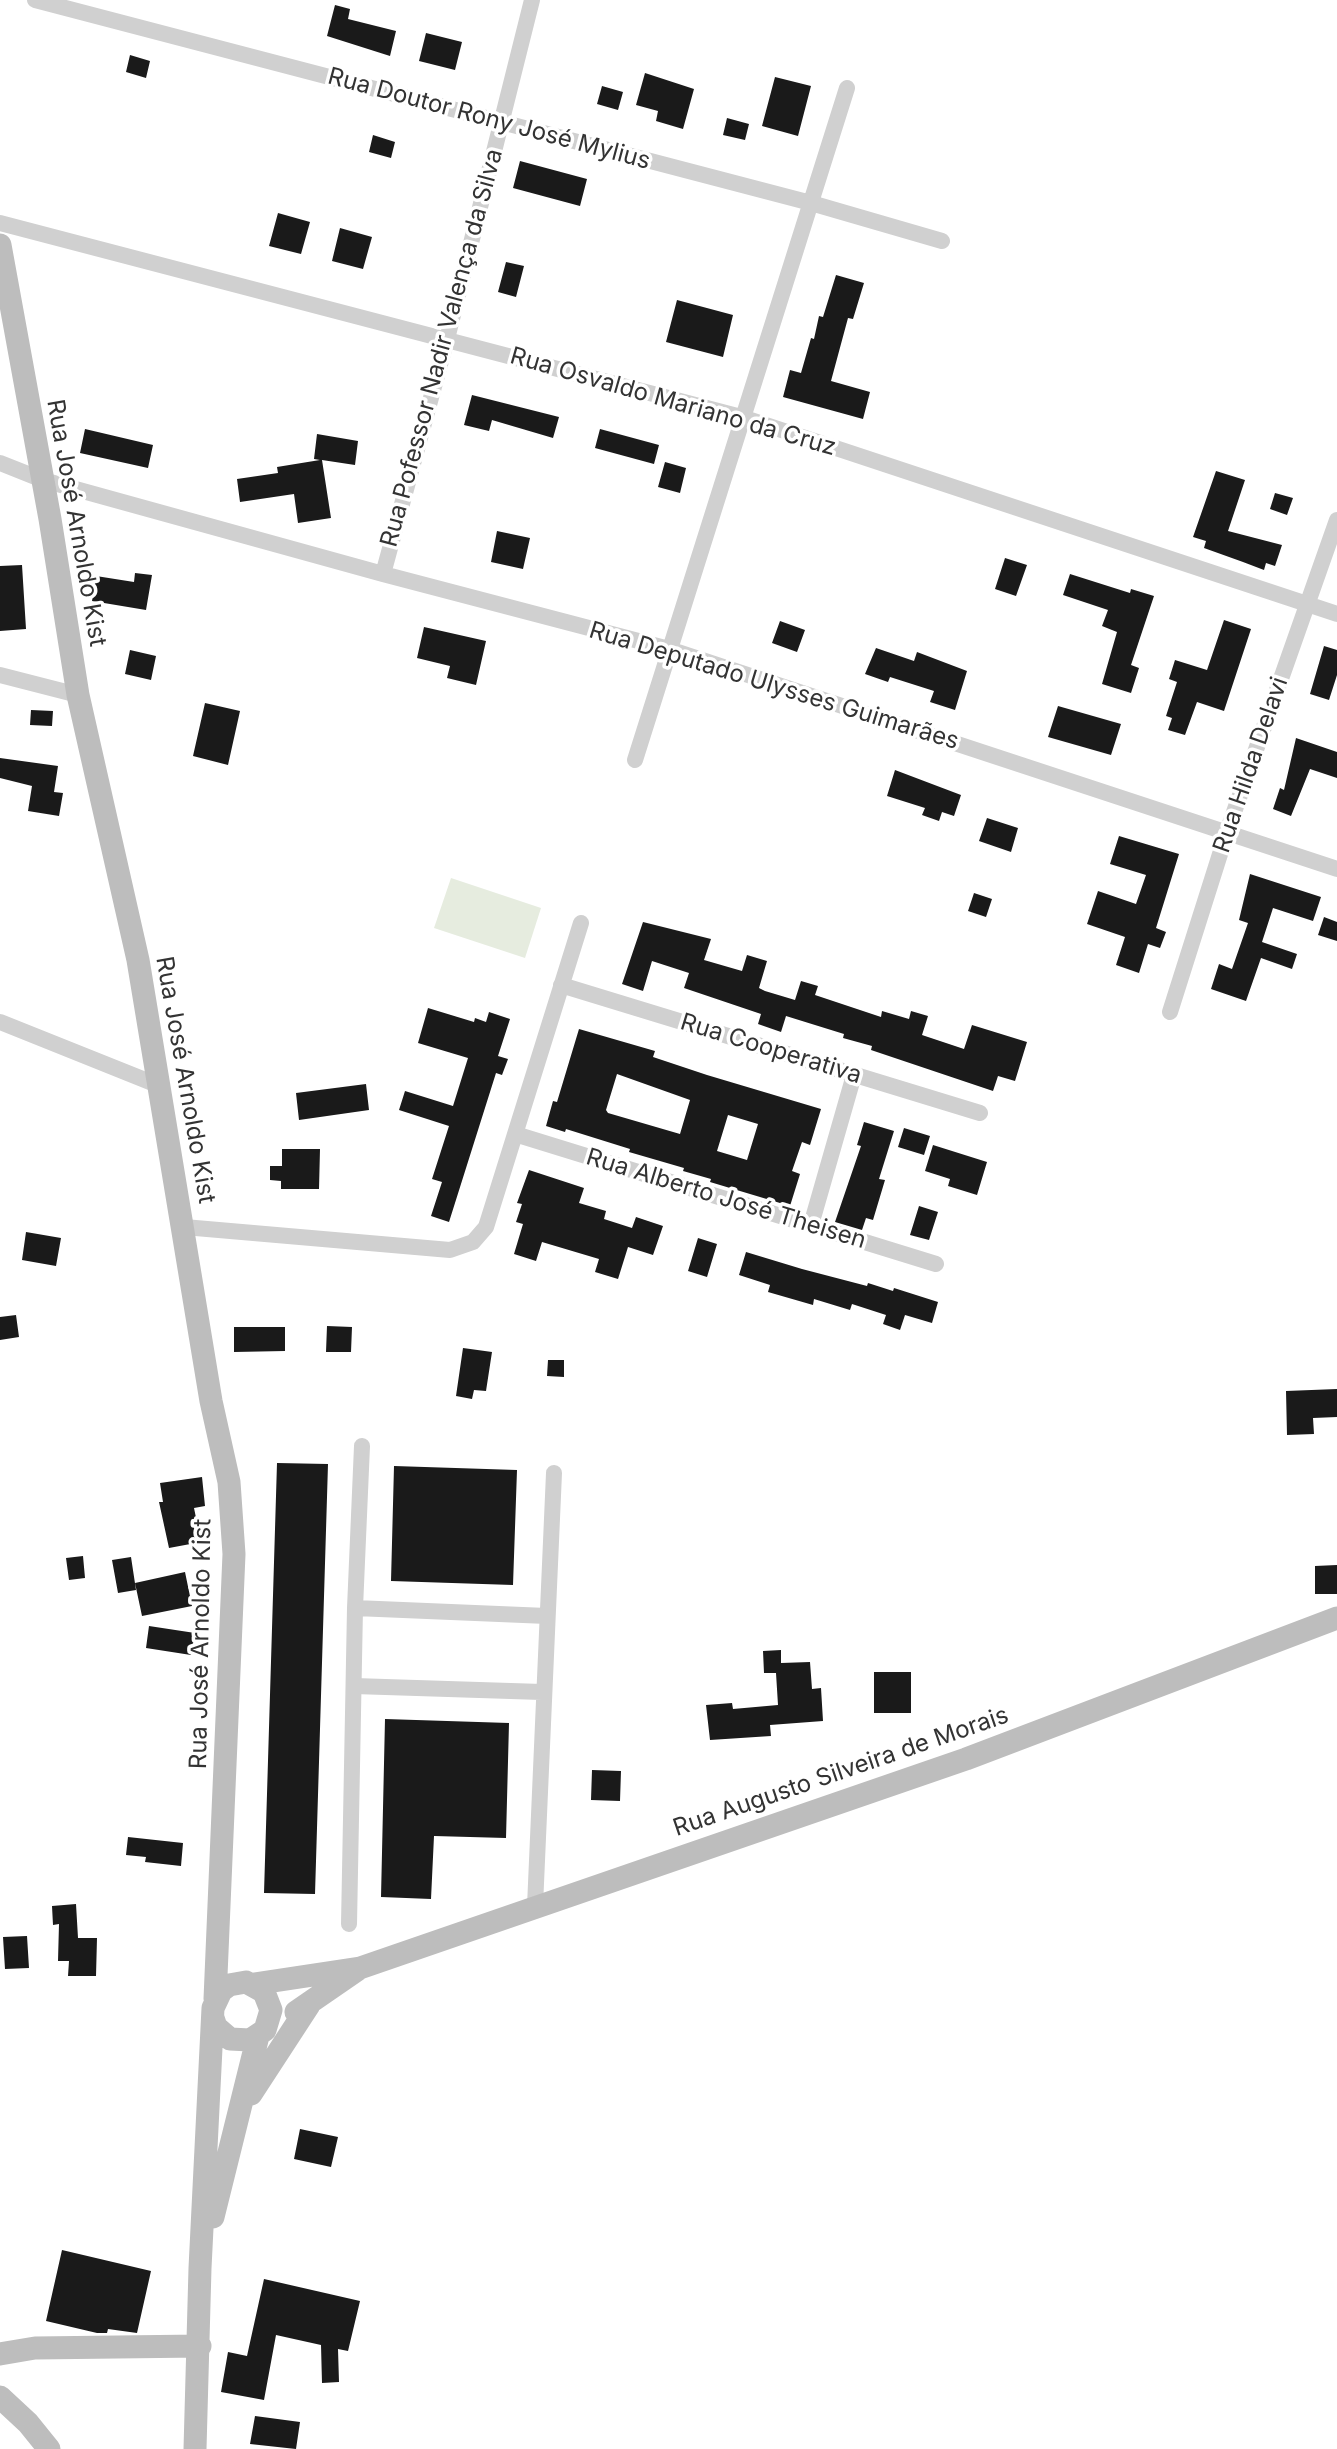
<!DOCTYPE html>
<html>
<head>
<meta charset="utf-8">
<style>
	body { margin:0 }
	canvas { display:block; background:#fff }
</style>
</head>
<body>
<canvas width="1337" height="2449"></canvas>
<script>
const ctx = document.querySelector('canvas').getContext('2d');
ctx.lineJoin = 'round';
function fillPath(path, color) { ctx.fillStyle = color; ctx.fill(path, 'evenodd'); }
const poly = rows => new Path2D(rows.map(r => 'M' + r).join(''));
function strokePath(path, color, width, dash) { ctx.strokeStyle = color; ctx.lineWidth = width; ctx.lineCap = dash ? 'butt' : 'round'; ctx.setLineDash(dash || []); ctx.stroke(path); }
function drawText(font, color, halo, rows, align = 'center') {
  ctx.font = font + ' Inter,sans-serif'; ctx.lineWidth = 7; ctx.setLineDash([]); ctx.textBaseline = 'middle'; ctx.strokeStyle = halo; ctx.fillStyle = color; for (const [text, x, y, turn = 0] of rows) {
    ctx.save(); ctx.translate(x, y); ctx.rotate((+turn || 0) * Math.PI / 180); ctx.textAlign = isNaN(turn) ? turn : align; if (halo) ctx.strokeText(text, 0, 0); ctx.fillText(text, 0, 0); ctx.restore();
  }
}
fillPath(poly([
	[451,878,541,908,525,958,434,928]
]), '#e6ecdf');
fillPath(poly([
	[335,5,350,9,348,19,396,31,390,56,327,36],
	[426,33,462,42,455,70,419,61],
	[130,55,150,61,146,78,126,72],
	[645,73,694,89,683,129,656,121,658,111,636,105],
	[775,77,811,86,798,136,762,126],
	[602,86,623,92,618,110,597,104],
	[727,118,749,124,745,140,723,135],
	[373,135,395,142,391,158,369,152],
	[520,161,587,179,580,206,513,188],
	[278,213,310,222,301,254,269,246],
	[340,228,372,237,363,269,332,261],
	[506,262,524,266,516,297,498,292],
	[836,275,864,283,853,319,848,318,831,381,870,392,863,419,783,397,790,370,801,373,811,338,814,339,819,316,823,317],
	[677,300,733,315,723,357,666,342],
	[472,395,559,417,553,438,492,420,489,431,464,425],
	[85,429,153,445,148,468,80,453],
	[600,429,659,445,654,464,595,448],
	[317,434,358,441,355,465,322,460,331,518,298,523,294,494,240,502,237,479,278,473,277,467,320,460,314,459],
	[665,462,686,468,680,493,658,487],
	[1216,471,1245,480,1228,531,1282,545,1275,566,1266,563,1264,570,1243,562,1204,548,1206,541,1193,537],
	[1275,493,1293,498,1287,515,1270,509],
	[497,531,530,538,523,569,491,562],
	[1005,558,1027,565,1016,596,995,589],
	[22,565,26,629,0,631,0,566],
	[135,573,152,575,146,610,92,601,96,576,134,582],
	[1070,574,1130,593,1131,589,1154,596,1131,665,1139,668,1131,693,1102,684,1117,632,1102,626,1108,610,1063,595],
	[1224,620,1251,629,1224,711,1197,702,1185,735,1168,730,1172,718,1166,716,1177,682,1169,679,1175,660,1207,670],
	[780,621,805,630,797,652,772,643],
	[424,627,486,641,476,685,447,678,450,666,417,658],
	[1324,646,1337,650,1337,675,1329,700,1310,694],
	[876,648,914,661,917,652,967,671,955,710,930,702,934,691,890,677,888,682,865,674],
	[130,650,156,656,151,680,125,674],
	[205,703,240,711,228,765,193,756],
	[1058,706,1121,724,1111,755,1048,737],
	[31,710,53,711,52,726,30,725],
	[1296,738,1337,752,1337,778,1310,769,1291,816,1273,809,1280,788,1284,790],
	[0,758,58,766,54,792,63,793,59,816,28,811,32,786,0,778],
	[895,770,961,795,954,816,942,812,939,821,922,815,925,808,887,796],
	[987,818,1018,828,1011,852,979,841],
	[1119,836,1179,854,1156,928,1166,932,1160,948,1148,944,1139,973,1116,965,1125,937,1087,924,1098,891,1136,904,1146,875,1110,864],
	[1250,874,1321,897,1313,921,1273,908,1262,942,1297,954,1292,969,1261,958,1246,1001,1211,989,1219,964,1232,969,1248,923,1239,920],
	[974,893,992,899,986,917,968,911],
	[1324,917,1337,922,1337,941,1318,935],
	[643,922,711,939,704,960,742,971,747,955,767,961,759,988,765,991,795,1000,801,981,818,986,815,995,881,1017,882,1011,909,1019,911,1011,928,1016,922,1035,964,1049,972,1025,1027,1042,1015,1081,998,1076,993,1091,871,1050,872,1046,843,1038,844,1034,786,1016,781,1032,758,1024,761,1014,684,988,689,973,652,961,643,991,622,984],
	[428,1008,474,1022,475,1018,486,1022,489,1012,510,1019,498,1056,508,1059,502,1075,496,1073,449,1222,431,1216,442,1182,432,1179,449,1126,399,1110,405,1091,453,1106,468,1058,418,1043],
	[579,1029,655,1051,653,1057,707,1075,821,1109,810,1145,802,1142,792,1171,800,1174,790,1206,710,1182,711,1179,683,1171,684,1168,629,1152,630,1149,566,1129,565,1132,546,1126,553,1101,557,1102],
	[617,1074,690,1100,680,1134,608,1113,606,1110],
	[728,1115,758,1124,747,1160,717,1151],
	[366,1084,369,1110,299,1120,296,1093],
	[864,1122,894,1131,879,1179,885,1180,873,1220,866,1218,862,1230,835,1222,861,1146,857,1145],
	[904,1128,930,1136,924,1155,898,1147],
	[933,1145,987,1162,977,1195,948,1186,950,1179,925,1171],
	[282,1149,320,1149,319,1189,281,1189,281,1181,270,1180,270,1166,282,1166],
	[529,1170,584,1188,579,1203,606,1211,604,1219,632,1228,636,1217,663,1226,653,1255,628,1247,618,1279,595,1272,599,1259,542,1242,536,1261,514,1254,523,1224,516,1222,522,1204,517,1203],
	[919,1206,938,1212,929,1240,910,1235],
	[26,1232,61,1238,56,1266,22,1260],
	[698,1238,717,1244,707,1277,688,1271],
	[746,1252,802,1269,867,1286,868,1283,893,1291,894,1288,938,1302,932,1323,905,1315,900,1330,883,1324,886,1315,852,1304,850,1310,814,1299,813,1305,768,1292,770,1285,739,1275],
	[16,1315,19,1337,0,1340,0,1317],
	[327,1326,352,1327,351,1352,326,1352],
	[234,1327,285,1327,285,1351,234,1352],
	[463,1348,492,1352,486,1391,474,1390,472,1399,456,1396],
	[548,1360,564,1360,564,1377,547,1376],
	[1337,1389,1337,1417,1313,1418,1314,1434,1287,1435,1286,1391],
	[277,1463,328,1464,315,1894,264,1893],
	[394,1466,517,1470,513,1585,391,1581],
	[202,1477,205,1506,194,1508,201,1542,169,1548,159,1502,163,1502,160,1483],
	[83,1556,85,1578,69,1580,66,1558],
	[131,1557,136,1590,118,1593,112,1560],
	[1337,1565,1337,1594,1315,1594,1315,1566],
	[185,1572,192,1606,142,1616,135,1583],
	[149,1626,195,1633,191,1655,146,1648],
	[781,1650,781,1663,810,1662,812,1689,821,1688,823,1721,770,1725,771,1736,710,1740,706,1705,732,1703,733,1709,778,1705,776,1673,764,1673,763,1651],
	[874,1672,911,1672,911,1713,874,1713],
	[385,1719,509,1723,506,1838,434,1836,431,1899,381,1897],
	[592,1770,621,1771,620,1801,591,1800],
	[128,1837,183,1843,181,1866,145,1862,146,1857,126,1855],
	[76,1904,78,1938,97,1938,96,1976,68,1976,69,1961,58,1961,59,1924,53,1925,52,1906],
	[27,1936,29,1968,5,1969,3,1937],
	[300,2129,338,2137,331,2167,294,2159],
	[62,2250,151,2271,137,2333,108,2329,107,2333,97,2333,46,2321],
	[264,2279,360,2301,348,2351,338,2349,339,2382,322,2383,321,2345,276,2335,264,2400,221,2392,228,2352,247,2356],
	[255,2416,300,2422,296,2449,250,2444]
]), '#1a1a1a');
strokePath(poly([
	[35,0,811,203,942,241],
	[0,223,745,418,1337,614],
	[0,463,43,480,383,574,669,649,1337,869],
	[383,574,447,339,532,0],
	[0,675,78,695],
	[635,760,847,88],
	[561,985,980,1113],
	[1170,1012,1227,832,1337,520],
	[0,1022,160,1086],
	[515,1134,936,1264],
	[811,1225,854,1075],
	[184,1227,450,1250,473,1242,486,1227,581,923],
	[355,1608,547,1616],
	[354,1686,542,1692],
	[535,1906,554,1473],
	[349,1924,355,1608,362,1446]
]), '#d0d0d0', 16);
strokePath(poly([
	[0,245,50,519,78,695,138,960,211,1401,229,1482,234,1554,215,1999],
	[254,1984,360,1968,966,1759,1337,1618],
	[296,2012,357,1970],
	[251,2094,309,2005],
	[213,2217,258,2036],
	[0,2354,35,2348,200,2346],
	[0,2397,28,2423,49,2449],
	[195,2449,200,2268,213,2008,221,1991,229,1985,246,1982,264,1992,271,2010,265,2030,250,2040,230,2039,216,2027,213,2018]
]), '#bdbdbd', 23);
drawText('24px', '#333', '#fff', [
	["Rua Doutor Rony José Mylius",489,119,15],
	["Rua Pofessor Nadir Valença da Silva",442,348,-75],
	["Rua Osvaldo Mariano da Cruz",673,402,16],
	["Rua José Arnoldo Kist",76,523,80],
	["Rua Deputado Ulysses Guimarães",774,686,17],
	["Rua Hilda Delavi",1251,765,-71],
	["Rua Cooperativa",771,1049,17],
	["Rua José Arnoldo Kist",185,1080,80],
	["Rua Alberto José Theisen",726,1199,17],
	["Rua José Arnoldo Kist",201,1644,-89],
	["Rua Augusto Silveira de Morais",841,1772,-19]
]);
</script>
</body>
</html>
